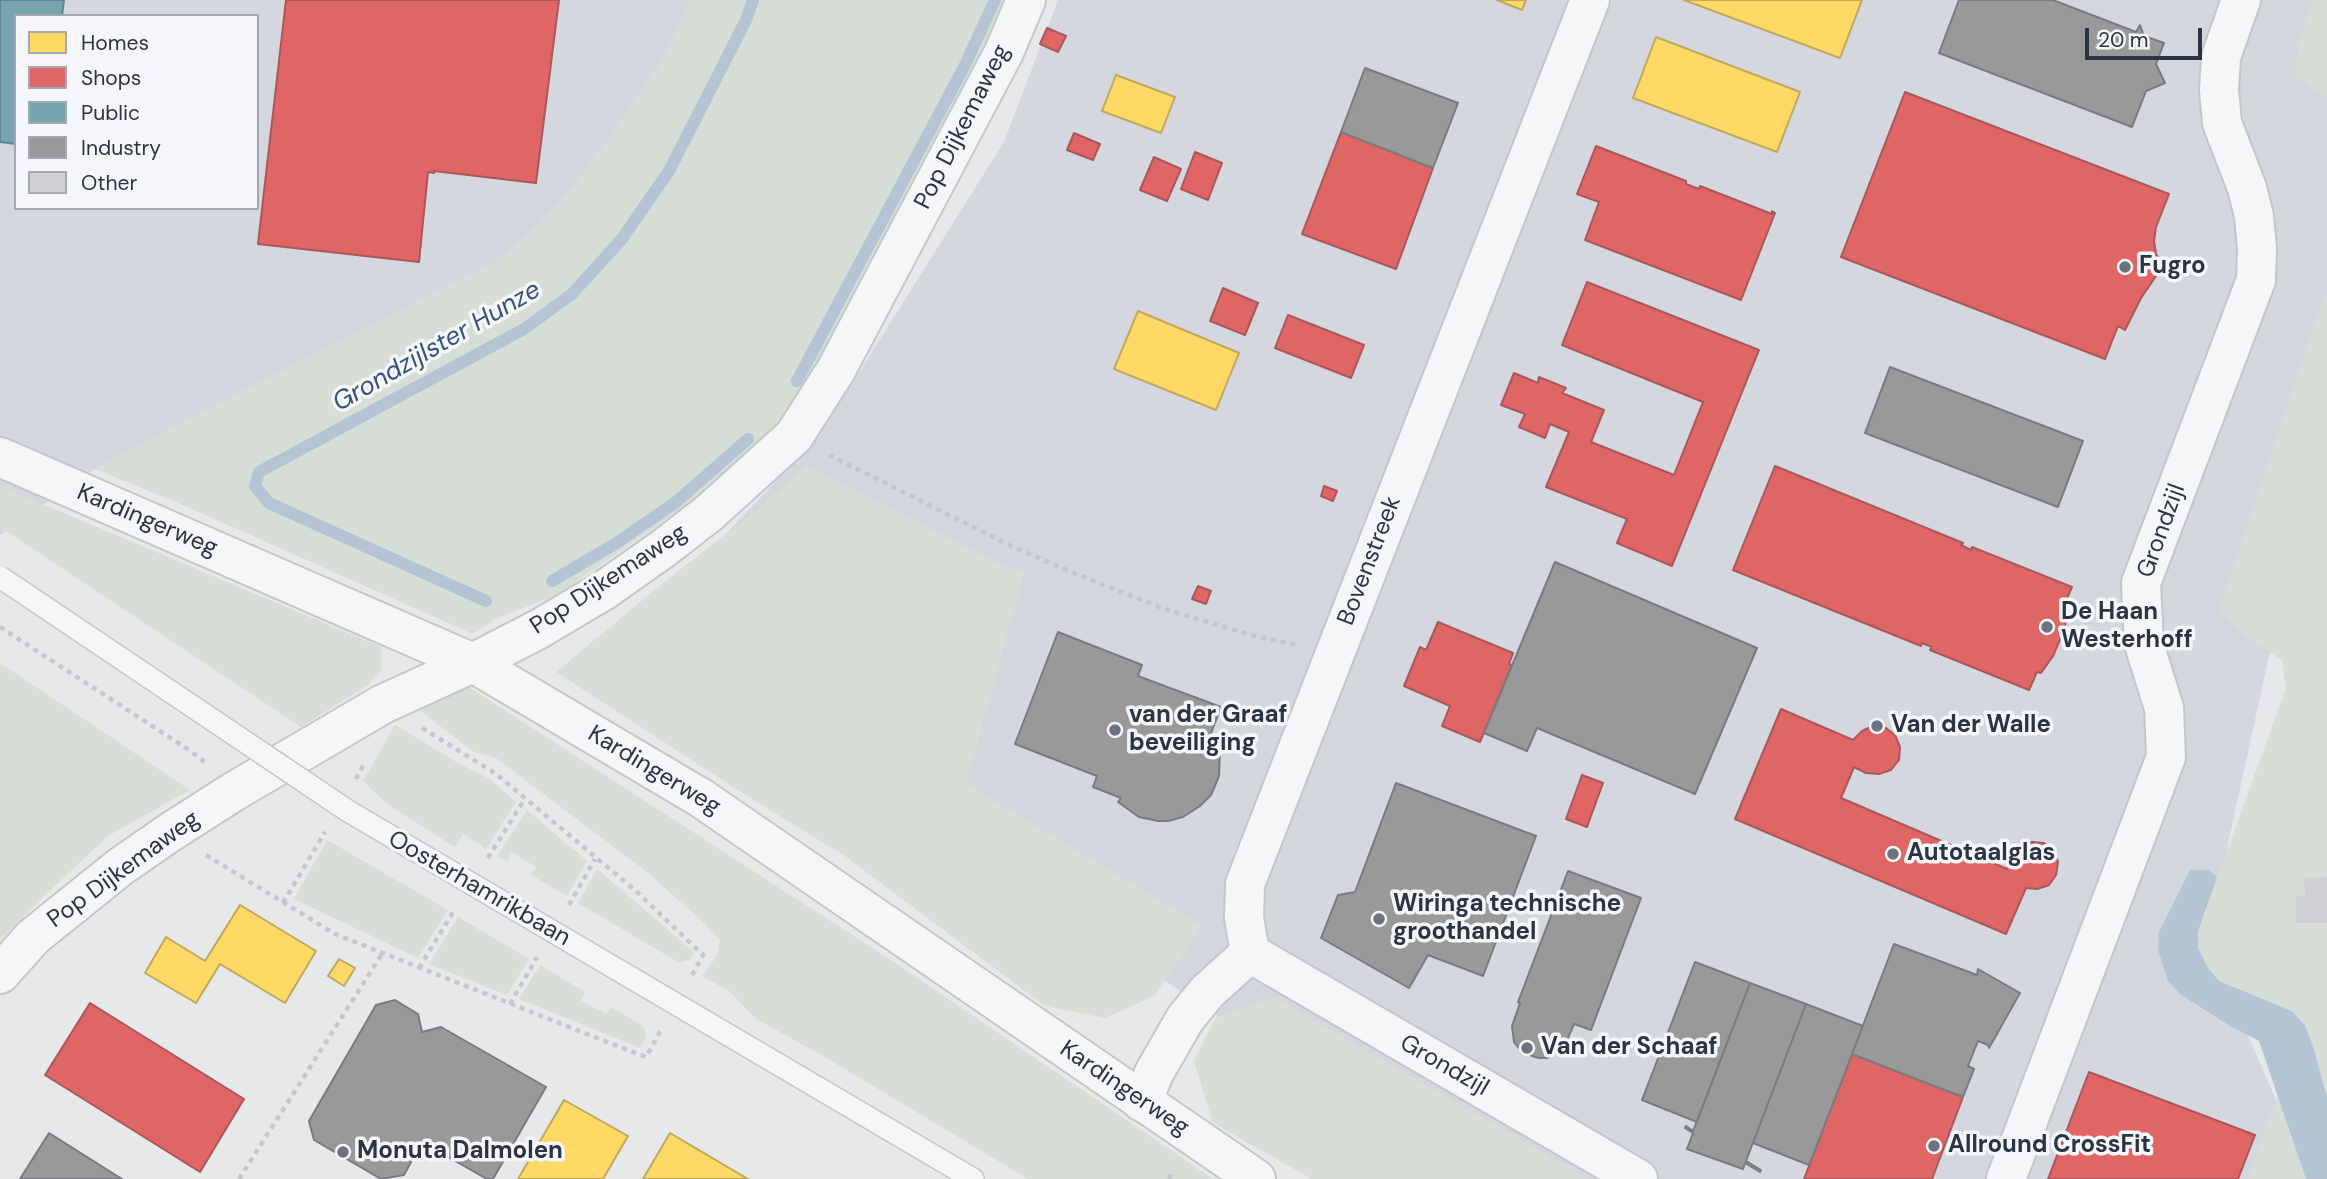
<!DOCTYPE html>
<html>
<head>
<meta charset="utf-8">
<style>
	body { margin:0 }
	#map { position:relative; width:2327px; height:1179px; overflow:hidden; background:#e6e8ea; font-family:"DM Sans",sans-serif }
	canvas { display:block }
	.legend { position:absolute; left:14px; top:14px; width:245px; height:196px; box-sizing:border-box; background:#f4f6f9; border:2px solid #a4a8b1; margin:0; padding:9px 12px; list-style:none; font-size:21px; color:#2b3445 }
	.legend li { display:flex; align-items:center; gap:14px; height:35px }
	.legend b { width:35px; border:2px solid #a4a8b1 }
	.scale { position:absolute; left:2085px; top:28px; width:117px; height:32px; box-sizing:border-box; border:4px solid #2b3445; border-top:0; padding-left:9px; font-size:21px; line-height:24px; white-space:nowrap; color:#2b3445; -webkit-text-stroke:5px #f4f6f9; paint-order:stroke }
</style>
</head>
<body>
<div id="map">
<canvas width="2327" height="1179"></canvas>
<ul class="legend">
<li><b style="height:19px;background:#ffd966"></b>Homes</li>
<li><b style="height:19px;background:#e06666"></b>Shops</li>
<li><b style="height:19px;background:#76a5af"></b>Public</li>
<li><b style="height:19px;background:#999"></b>Industry</li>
<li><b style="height:19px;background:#ced0d3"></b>Other</li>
</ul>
<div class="scale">20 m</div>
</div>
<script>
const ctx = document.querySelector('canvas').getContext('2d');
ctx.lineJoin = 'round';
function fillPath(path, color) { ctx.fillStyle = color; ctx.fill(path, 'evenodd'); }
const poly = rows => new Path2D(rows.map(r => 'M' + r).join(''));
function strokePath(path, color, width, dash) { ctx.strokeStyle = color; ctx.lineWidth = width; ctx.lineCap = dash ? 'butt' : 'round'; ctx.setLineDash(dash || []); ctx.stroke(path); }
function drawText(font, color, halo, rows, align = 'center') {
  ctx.font = font + ' "DM Sans",sans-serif'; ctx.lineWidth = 7; ctx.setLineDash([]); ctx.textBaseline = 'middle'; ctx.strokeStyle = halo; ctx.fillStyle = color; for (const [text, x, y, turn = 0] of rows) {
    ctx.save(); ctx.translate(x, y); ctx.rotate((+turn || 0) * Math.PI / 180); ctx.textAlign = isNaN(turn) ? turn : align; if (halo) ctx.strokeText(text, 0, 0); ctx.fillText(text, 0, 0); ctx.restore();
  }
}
fillPath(poly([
	[0,0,691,0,660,66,586,171,540,224,493,264,317,353,95,469,0,535],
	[16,16,257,16,257,208,16,208],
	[1058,0,2327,0,2327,388,2207,941,2282,1114,2256,1179,1478,1179,1394,1134,637,627,819,436,1004,142]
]), '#d4d7dd');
fillPath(poly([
	[691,0,1007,0,965,87,805,391,760,447,693,501,557,595,497,618,473,634,183,505,95,469,317,353,493,264,540,224,586,171,660,66],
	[2314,0,2327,0,2327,98,2295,76,2299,40],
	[2327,290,2327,1097,2314,1049,2305,1025,2292,1011,2219,981,2208,968,2198,948,2198,931,2286,688,2282,660,2243,635,2219,611],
	[806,465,994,561,1024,573,966,784,1203,926,1154,996,1105,1018,1045,1006,845,856,747,796,556,672,663,583,761,507],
	[0,486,381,647,381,671,368,685,301,727,0,527],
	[0,663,190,790,108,836,45,895,0,940],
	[461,682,894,962,1213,1179,1028,1179,825,1057,756,1019,729,991,702,976,717,956,720,940,703,922,647,872,496,758,474,752,414,706],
	[395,725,458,763,490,779,516,802,486,849,463,834,455,847,387,804,363,781],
	[527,810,587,861,567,896,531,875,536,867,512,852,507,861,497,856],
	[327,840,448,910,418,958,294,899],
	[597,869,694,952,691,959,678,962,578,903],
	[458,917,529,959,507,995,429,964],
	[540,965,585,992,581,1001,606,1014,611,1007,643,1026,646,1037,640,1048,519,999],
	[1275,998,1586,1177,1585,1179,1312,1179,1213,1123,1194,1061,1216,1017],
	[2278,1095,2306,1179,2248,1179]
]), '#d6ded6');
fillPath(poly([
	[2190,870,2209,870,2217,877,2198,931,2198,948,2208,968,2219,981,2292,1011,2305,1025,2314,1049,2327,1097,2327,1179,2306,1179,2259,1041,2232,1027,2181,995,2168,981,2158,950,2159,932]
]), '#b4c4d5');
const homes = poly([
	[1497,0,1526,0,1522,10,1497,0],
	[1684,0,1862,0,1840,58,1684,0],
	[1656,37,1800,92,1777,152,1633,98,1656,37],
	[1116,75,1175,97,1161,133,1102,111,1116,75],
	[1138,311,1239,353,1216,410,1114,369,1138,311],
	[240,905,316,951,285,1003,220,964,196,1003,145,973,166,937,205,961,240,905],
	[339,959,355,968,344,986,328,976,339,959],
	[564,1100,628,1136,603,1179,518,1179,564,1100],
	[670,1133,748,1179,643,1179,670,1133]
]);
fillPath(homes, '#ffd966');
strokePath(homes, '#bfa85c', 2);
const shops = poly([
	[286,0,559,0,536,183,434,171,434,173,428,172,419,262,258,244,286,0],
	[1047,28,1066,36,1058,52,1040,44,1047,28],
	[1905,92,2169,194,2156,227,2154,241,2156,254,2163,266,2141,298,2125,330,2118,326,2105,359,1841,257,1905,92],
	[1341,132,1433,168,1396,269,1302,234,1341,132],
	[1074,133,1100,144,1093,160,1067,150,1074,133],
	[1596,146,1686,181,1686,184,1699,189,1700,186,1772,214,1772,211,1775,213,1741,300,1585,240,1599,202,1577,194,1596,146],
	[1195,152,1222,163,1208,200,1181,189,1195,152],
	[1154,157,1181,169,1167,201,1140,190,1154,157],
	[1587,282,1759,350,1672,566,1617,543,1627,519,1546,487,1569,432,1550,424,1545,438,1519,427,1525,414,1501,405,1514,373,1538,383,1539,377,1566,388,1562,393,1604,410,1591,442,1674,475,1703,402,1562,345,1587,282],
	[1223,288,1258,303,1245,335,1210,321,1223,288],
	[1288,315,1364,345,1351,378,1275,348,1288,315],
	[1775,466,1963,543,1961,545,1971,550,1972,547,2072,587,2064,605,2067,607,2065,628,2053,656,2041,673,2037,672,2029,690,1930,650,1932,647,1922,643,1921,646,1733,570,1775,466],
	[1324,486,1337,491,1333,501,1321,496,1324,486],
	[1198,586,1211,591,1206,604,1192,599,1198,586],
	[1438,622,1513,653,1509,664,1512,665,1480,742,1442,726,1450,706,1404,686,1420,647,1426,650,1438,622],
	[1781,709,1853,740,1862,731,1873,726,1886,728,1895,735,1900,747,1899,760,1891,770,1879,774,1866,773,1854,767,1841,798,2007,869,2012,856,2020,846,2031,842,2044,843,2054,850,2058,862,2056,875,2049,885,2037,889,2026,888,2006,934,1735,819,1781,709],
	[1582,775,1603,783,1587,827,1566,819,1582,775],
	[90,1003,244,1099,200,1172,45,1075,90,1003],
	[1852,1054,1963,1097,1932,1179,1804,1179,1852,1054],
	[2089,1072,2255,1135,2238,1179,2048,1179,2089,1072]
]);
fillPath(shops, '#e06666');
strokePath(shops, '#aa575c', 2);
const public = poly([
	[0,0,64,0,62,16,16,16,16,144,0,142,0,0]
]);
fillPath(public, '#76a5af');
strokePath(public, '#60838f', 2);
const industry = poly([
	[1959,0,2053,0,2136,32,2140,25,2144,36,2164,43,2156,64,2165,83,2146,91,2132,127,1939,53,1959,0],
	[1365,68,1458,103,1433,168,1341,132,1365,68],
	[1890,367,2083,441,2058,507,1865,433,1890,367],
	[1555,562,1757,648,1695,794,1537,728,1527,751,1484,733,1555,562],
	[1058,632,1142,665,1138,676,1221,707,1210,736,1215,736,1220,751,1219,776,1211,795,1200,806,1183,817,1168,821,1158,821,1139,817,1118,802,1121,798,1093,787,1097,776,1015,744,1058,632],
	[1396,783,1536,836,1483,976,1428,955,1409,988,1321,938,1338,895,1355,892,1396,783],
	[1568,871,1641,898,1591,1030,1574,1024,1565,1045,1560,1051,1547,1058,1539,1058,1532,1056,1519,1048,1514,1042,1512,1026,1520,1003,1518,1002,1568,871],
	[1894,944,1977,975,1978,969,2020,993,1989,1048,1988,1045,1978,1041,1968,1066,1974,1069,1963,1097,1852,1054,1894,944],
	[1695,962,1750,983,1697,1122,1642,1100,1695,962],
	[1750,983,1806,1004,1746,1161,1761,1170,1760,1172,1745,1163,1743,1169,1687,1149,1693,1133,1685,1128,1686,1126,1693,1131,1750,983],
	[395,1000,418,1014,422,1032,441,1027,546,1087,493,1179,487,1179,422,1142,404,1175,381,1179,314,1140,309,1121,376,1005,395,1000],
	[1806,1004,1863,1026,1809,1165,1753,1143,1806,1004],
	[49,1133,122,1179,20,1179,49,1133]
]);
fillPath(industry, '#999');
strokePath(industry, '#787b80', 2);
strokePath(poly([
	[797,381,965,65,995,0],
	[552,581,615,544,676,502,748,439],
	[486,601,269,503,255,486,259,472,524,329,572,294,621,240,669,171,746,20,753,0]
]), '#b4c4d5', 12);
fillPath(poly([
	[2327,877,2327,923,2296,923,2296,896,2305,896,2304,878]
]), '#ced0d3');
const service = poly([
	[348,811,973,1179]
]);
const minor = poly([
	[1250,953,1638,1179],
	[0,974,33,937,120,867,169,833,233,792,383,704,473,663,539,629,603,591,664,548,709,513,794,436,836,370,1004,52,1026,0],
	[1142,1102,1154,1073,1185,1019,1207,992,1250,953,1244,918,1245,884,1590,0],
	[2006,1179,2166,757,2164,708,2144,644,2141,583,2256,280,2257,248,2254,216,2247,188,2222,123,2219,90,2221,57,2241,0]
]);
const tertiary = poly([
	[0,457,473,663,701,798,1256,1179]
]);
strokePath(service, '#c4c6c8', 24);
strokePath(minor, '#c4c6c8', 42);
strokePath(tertiary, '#c4c6c8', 42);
strokePath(poly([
	[829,455,1011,546,1081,576,1162,608,1247,634,1296,645],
	[0,627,189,750,206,763],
	[422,728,495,773,636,891,703,955,691,977],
	[356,779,365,762],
	[206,855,335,934,607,1042,646,1057,661,1030],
	[488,858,524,800],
	[283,903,325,832],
	[569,905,595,859],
	[419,968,455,909],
	[510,1004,537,957],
	[239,1179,382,954],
	[1169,1179,1173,1170]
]), '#c5c6ca', 4.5, [5, 5]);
strokePath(service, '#f5f6f7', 21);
strokePath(minor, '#f5f6f7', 38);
strokePath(tertiary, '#f5f6f7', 38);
const serviceBridge = poly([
	[0,577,348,811]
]);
strokePath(serviceBridge, '#c4c6c8', 24, []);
strokePath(serviceBridge, '#f5f6f7', 21);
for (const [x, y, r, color] of [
	[2125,267,7,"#6c737f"],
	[2047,627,7,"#6c737f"],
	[1877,726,7,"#6c737f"],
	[1115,730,7,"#6c737f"],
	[1893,854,7,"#6c737f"],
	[1379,919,7,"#6c737f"],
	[1527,1048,7,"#6c737f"],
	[1934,1146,7,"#6c737f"],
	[343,1152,7,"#6c737f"]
]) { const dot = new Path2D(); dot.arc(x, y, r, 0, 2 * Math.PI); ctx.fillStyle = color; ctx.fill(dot); strokePath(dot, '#f4f6f9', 2.5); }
drawText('24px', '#2b3445', '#f4f6f9', [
	["Pop Dijkemaweg",963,127,-63],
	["Kardingerweg",147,521,23],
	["Grondzijl",2162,531,-70],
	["Bovenstreek",1370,561,-69],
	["Pop Dijkemaweg",609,580,-33],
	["Kardingerweg",654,771,31],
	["Pop Dijkemaweg",124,870,-36],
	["Oosterhamrikbaan",479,889,30],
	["Grondzijl",1444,1066,30],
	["Kardingerweg",1124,1089,34]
]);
drawText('bold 24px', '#2b3445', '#f4f6f9', [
	["Fugro",2139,267],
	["De Haan",2061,613],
	["Westerhoff",2061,641],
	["van der Graaf",1129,716],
	["beveiliging",1129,744],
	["Van der Walle",1891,726],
	["Autotaalglas",1907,854],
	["Wiringa technische",1393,905],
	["groothandel",1393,933],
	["Van der Schaaf",1541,1048],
	["Allround CrossFit",1948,1146],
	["Monuta Dalmolen",357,1152]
], 'left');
drawText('italic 26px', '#34527a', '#f4f6f9', [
	["Grondzijlster Hunze",437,347,-30]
]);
</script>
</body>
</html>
